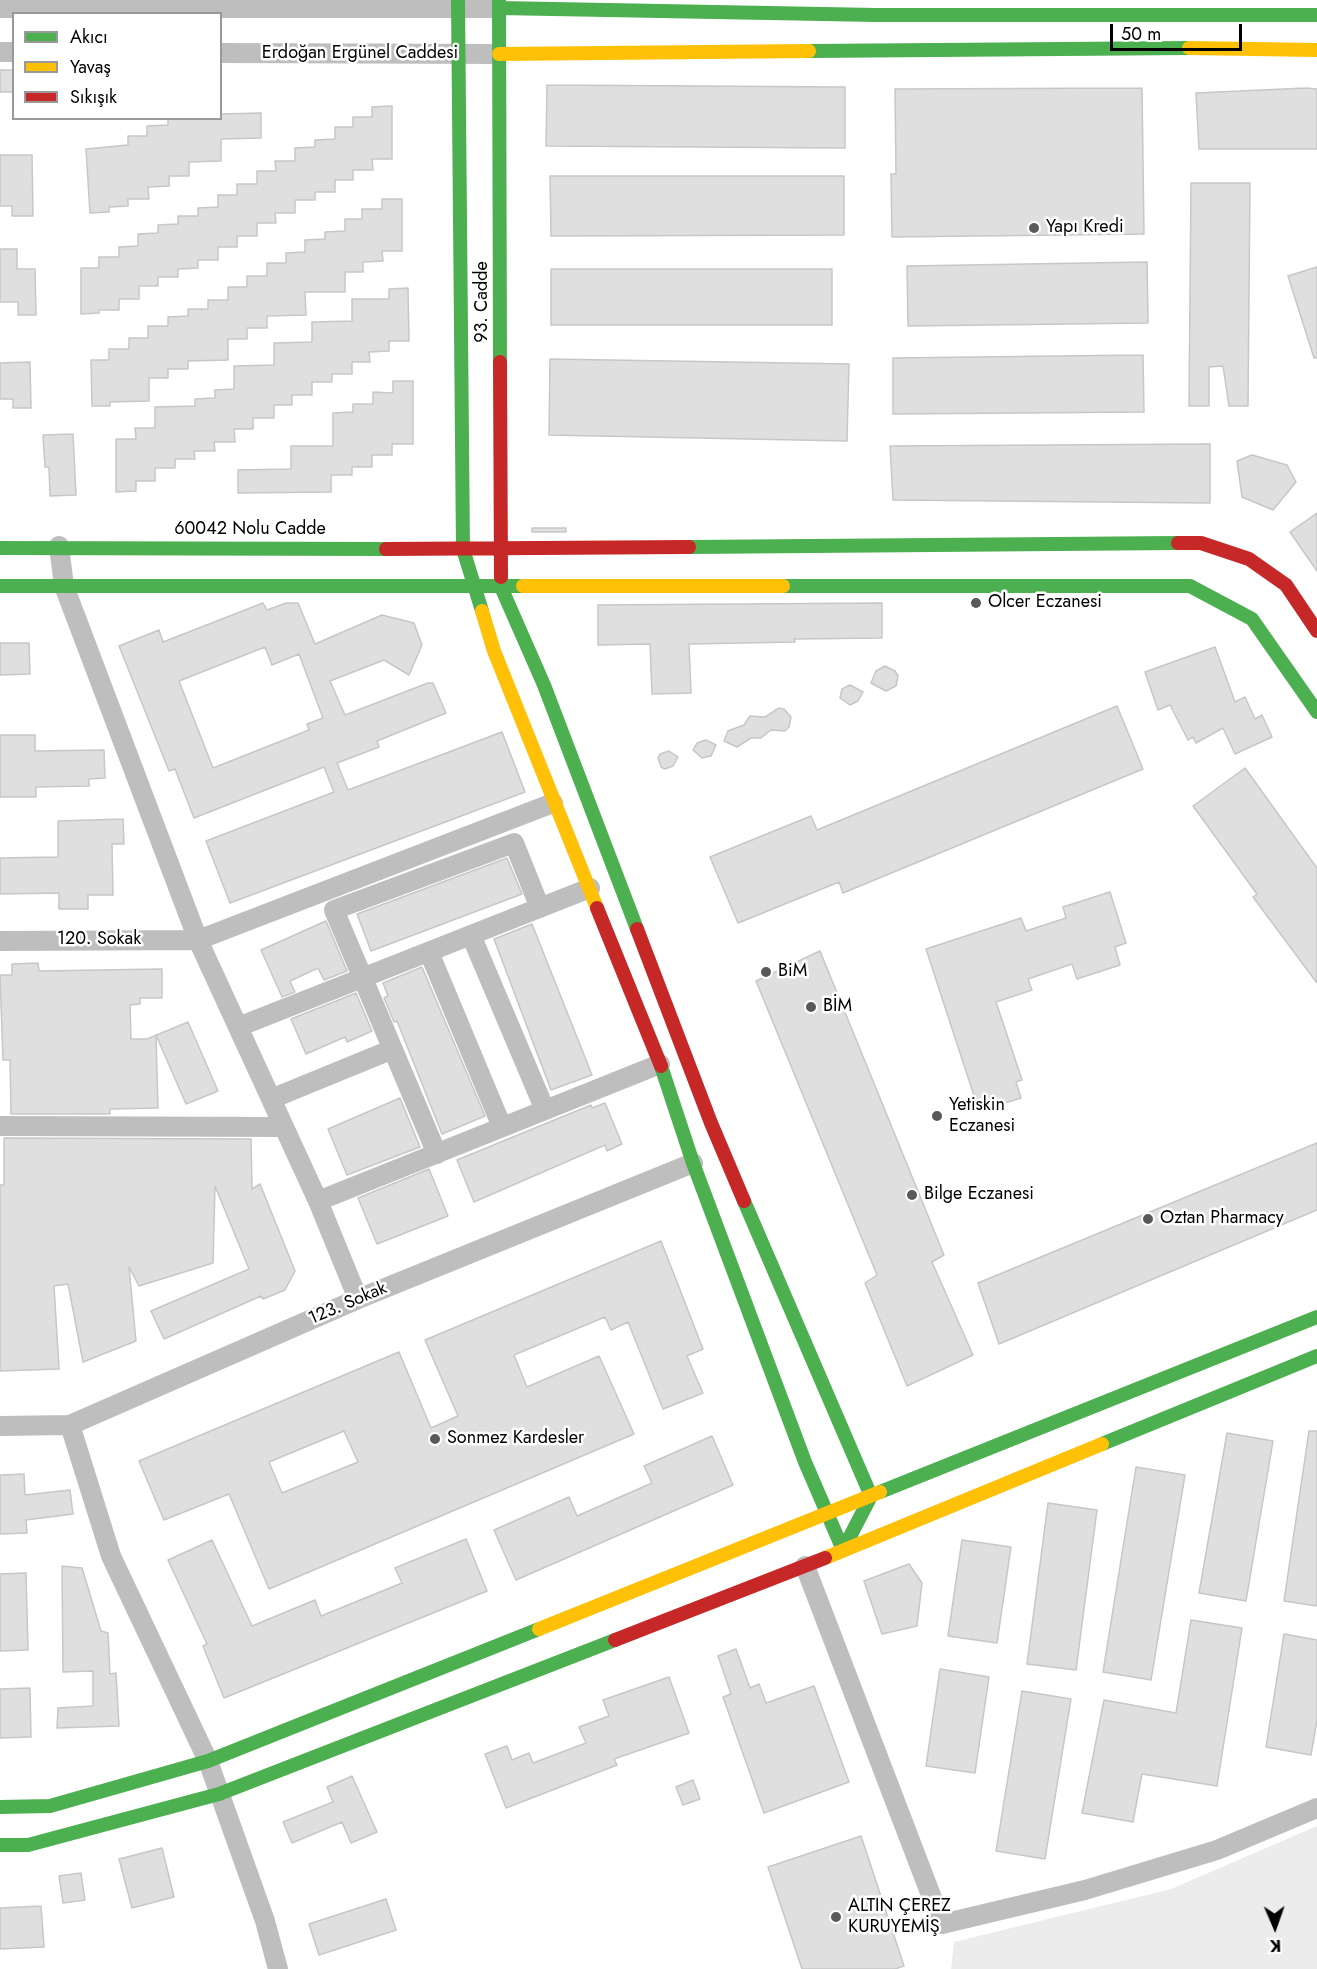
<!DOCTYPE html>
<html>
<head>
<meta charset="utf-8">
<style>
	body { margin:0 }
	#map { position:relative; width:1317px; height:1969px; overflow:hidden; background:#fff; font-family:Jost,sans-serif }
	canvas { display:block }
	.legend { position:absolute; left:12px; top:12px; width:210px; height:108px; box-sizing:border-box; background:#fff; border:2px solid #999; margin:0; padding:8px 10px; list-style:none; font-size:18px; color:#000 }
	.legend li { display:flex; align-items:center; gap:12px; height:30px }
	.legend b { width:30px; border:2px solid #999 }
	.north { position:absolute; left:1245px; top:1897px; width:60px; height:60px; -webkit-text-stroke:4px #fff; paint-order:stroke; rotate:178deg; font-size:16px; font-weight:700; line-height:24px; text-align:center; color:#000 }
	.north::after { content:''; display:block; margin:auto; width:21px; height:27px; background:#000; clip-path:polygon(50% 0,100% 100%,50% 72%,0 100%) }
	.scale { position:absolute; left:1110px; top:24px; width:132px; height:27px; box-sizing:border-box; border:3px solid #000; border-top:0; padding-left:8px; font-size:18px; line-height:21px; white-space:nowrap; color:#000; -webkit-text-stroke:4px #fff; paint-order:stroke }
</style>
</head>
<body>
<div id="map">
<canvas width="1317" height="1969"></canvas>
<ul class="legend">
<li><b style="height:8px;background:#4caf50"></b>Akıcı</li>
<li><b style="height:8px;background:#ffc107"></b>Yavaş</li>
<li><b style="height:8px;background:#c62828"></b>Sıkışık</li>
</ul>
<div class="north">K</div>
<div class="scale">50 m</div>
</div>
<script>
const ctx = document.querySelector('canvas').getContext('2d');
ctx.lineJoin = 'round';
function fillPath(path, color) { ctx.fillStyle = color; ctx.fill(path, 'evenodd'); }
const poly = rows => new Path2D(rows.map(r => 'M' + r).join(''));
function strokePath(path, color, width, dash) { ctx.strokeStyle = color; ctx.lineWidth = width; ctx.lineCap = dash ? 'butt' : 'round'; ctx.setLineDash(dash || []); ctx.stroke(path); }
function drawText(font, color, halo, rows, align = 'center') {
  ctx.font = font + ' Jost,sans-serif'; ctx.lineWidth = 5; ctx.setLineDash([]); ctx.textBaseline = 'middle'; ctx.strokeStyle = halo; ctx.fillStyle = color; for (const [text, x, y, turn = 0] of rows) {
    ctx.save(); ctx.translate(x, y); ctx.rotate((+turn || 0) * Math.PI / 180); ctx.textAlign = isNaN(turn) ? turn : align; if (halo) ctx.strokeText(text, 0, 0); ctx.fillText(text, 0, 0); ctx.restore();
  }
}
fillPath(poly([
	[1317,1826,1317,1969,951,1969,954,1942,1171,1889]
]), '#ececec');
const building = poly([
	[0,70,14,70,14,92,0,92,0,70],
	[547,85,845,87,845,148,546,146,547,85],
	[1142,88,1144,234,892,237,891,174,896,174,895,89,1142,88],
	[1306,88,1317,89,1317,149,1199,149,1196,93,1306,88],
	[392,106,392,159,372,159,373,170,353,170,353,180,335,180,335,192,315,192,315,200,295,200,295,213,275,213,276,223,257,223,257,236,237,236,237,247,218,247,218,260,198,260,198,268,178,269,178,277,158,277,158,286,139,286,139,299,119,299,119,310,99,310,99,313,81,314,81,268,99,268,99,257,119,257,119,247,138,246,138,234,158,233,158,225,178,224,178,216,198,216,198,208,218,207,218,195,237,195,237,184,257,184,257,171,276,171,275,161,295,161,295,148,315,147,315,140,335,139,335,127,353,127,353,117,372,117,372,107,392,106],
	[261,113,261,138,221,139,221,161,189,162,189,176,169,176,169,186,148,187,149,199,128,199,128,206,109,207,109,212,90,213,86,149,128,145,128,136,147,136,147,126,168,125,168,118,220,118,220,114,261,113],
	[0,155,32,155,33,216,12,216,12,206,0,206,0,155],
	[550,176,844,176,844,235,551,236,550,176],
	[1191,183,1250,183,1248,406,1229,406,1223,366,1209,367,1209,406,1189,406,1191,183],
	[382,199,402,199,402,251,382,251,383,261,363,262,363,272,345,272,345,292,305,292,306,315,267,316,267,328,247,328,247,339,228,339,228,360,188,361,188,369,168,369,168,378,149,378,149,401,110,402,110,406,92,406,91,360,109,360,109,349,129,349,129,338,148,338,148,326,168,326,168,317,188,316,188,309,208,309,208,300,228,300,228,287,247,287,247,276,267,276,267,263,286,263,286,253,305,252,305,240,325,239,325,232,345,231,345,219,362,219,362,209,382,209,382,199],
	[0,249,17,249,17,269,35,269,36,315,18,315,18,302,0,302,0,249],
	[1147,262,1148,323,908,326,907,266,1147,262],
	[1317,267,1317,358,1314,358,1288,276,1317,267],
	[551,269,832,269,832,325,551,325,551,269],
	[408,288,409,341,389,341,389,351,369,352,370,362,352,362,352,374,332,374,332,382,312,382,312,395,292,395,292,405,274,405,274,418,253,418,253,429,234,429,235,442,214,442,215,451,194,451,195,459,175,459,175,468,155,468,155,481,136,481,136,491,116,492,116,439,136,439,135,428,155,428,155,407,195,406,195,399,215,398,215,390,234,389,234,366,274,365,274,343,312,342,312,322,352,321,352,299,389,299,389,289,408,288],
	[1143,355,1144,412,893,414,893,358,1143,355],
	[550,359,849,364,847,441,549,435,550,359],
	[30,362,31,408,13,408,13,399,0,399,0,363,30,362],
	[393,381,413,381,413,444,392,444,392,455,372,455,372,467,352,467,352,475,331,475,331,492,238,493,238,470,291,469,291,446,333,446,333,413,353,412,353,404,373,404,373,392,393,393,393,381],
	[73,434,76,495,50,496,49,467,45,467,43,435,73,434],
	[1210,444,1210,503,893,500,890,446,1210,444],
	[1252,455,1287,465,1296,482,1273,510,1242,497,1237,461,1252,455],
	[1317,513,1317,571,1290,532,1317,513],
	[532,528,566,528,566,532,532,532,532,528],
	[263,603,267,610,286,603,298,603,315,644,382,615,414,623,422,645,409,675,384,660,330,681,345,715,428,683,433,683,446,713,377,741,379,747,337,763,348,790,502,732,525,792,230,903,206,841,334,792,324,767,194,818,175,769,169,771,119,646,159,630,163,642,263,603],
	[265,647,272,665,299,654,323,718,307,724,309,730,213,768,179,681,265,647],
	[882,603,882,638,794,639,795,642,689,644,691,693,652,694,650,644,598,645,598,605,882,603],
	[0,643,29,643,30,674,0,675,0,643],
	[1215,647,1235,702,1245,697,1255,719,1262,715,1272,737,1235,754,1223,728,1196,743,1193,737,1188,740,1170,705,1158,710,1145,672,1215,647],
	[885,666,895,671,898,676,896,686,886,691,871,683,876,671,885,666],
	[850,685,863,692,858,701,850,705,840,698,842,689,850,685],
	[1117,706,1143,769,843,893,839,882,738,923,710,857,811,816,817,830,1117,706],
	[779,708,784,709,791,717,789,727,785,731,771,730,761,738,751,738,737,747,724,741,728,731,744,725,750,716,765,717,779,708],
	[0,735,35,735,35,751,104,750,105,778,89,779,89,786,36,787,36,797,0,797,0,735],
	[706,740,716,745,711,756,702,758,693,750,697,743,706,740],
	[669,751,678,757,673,766,665,769,661,767,658,758,660,754,669,751],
	[1245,768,1317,868,1317,983,1253,897,1257,894,1193,806,1245,768],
	[123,819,124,844,112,844,113,895,88,895,88,909,59,909,59,893,0,894,0,858,58,857,58,821,123,819],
	[507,858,522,894,371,951,357,914,507,858],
	[1110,892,1126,943,1115,947,1120,965,1077,979,1072,964,1028,979,1032,990,996,1002,1022,1080,1016,1082,1021,1098,979,1111,926,949,1021,918,1026,931,1066,918,1063,907,1110,892],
	[326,921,347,971,324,980,318,968,290,981,295,992,282,997,261,950,326,921],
	[532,924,592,1075,551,1090,494,939,532,924],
	[820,951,944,1255,932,1262,973,1355,907,1386,865,1283,877,1275,756,981,820,951],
	[38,963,39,971,162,969,162,998,140,998,140,1004,130,1005,131,1039,147,1039,188,1022,218,1091,186,1104,156,1035,158,1108,110,1109,110,1114,11,1114,10,1060,3,1060,0,975,12,975,12,964,38,963],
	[422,967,485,1116,442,1134,397,1021,394,1022,384,998,388,996,383,983,422,967],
	[356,993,372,1031,347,1042,345,1037,306,1054,291,1019,356,993],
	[400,1098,420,1147,347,1175,328,1129,400,1098],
	[605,1103,622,1144,607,1151,605,1145,474,1202,457,1160,591,1105,592,1108,605,1103],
	[4,1138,251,1139,252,1189,260,1184,295,1271,285,1290,263,1299,261,1296,164,1339,151,1311,249,1269,215,1186,213,1263,139,1286,129,1267,136,1341,83,1362,68,1284,54,1286,59,1369,0,1371,0,1185,4,1185,4,1138],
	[1317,1143,1317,1210,999,1344,978,1283,1317,1143],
	[429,1169,448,1216,377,1244,358,1198,429,1169],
	[661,1241,703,1349,687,1356,703,1393,663,1409,628,1322,611,1330,605,1317,514,1355,527,1387,599,1356,634,1434,269,1589,229,1494,164,1520,139,1461,399,1352,431,1428,458,1416,425,1340,661,1241],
	[344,1431,358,1462,282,1493,269,1462,344,1431],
	[1309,1431,1317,1431,1317,1606,1284,1601,1309,1431],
	[1227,1433,1273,1441,1246,1601,1199,1593,1227,1433],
	[712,1436,733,1485,516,1580,494,1530,569,1497,577,1516,652,1483,644,1466,712,1436],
	[1136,1467,1185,1475,1151,1680,1103,1672,1136,1467],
	[24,1474,25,1495,70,1490,73,1514,26,1520,27,1533,0,1534,0,1475,24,1474],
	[1048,1503,1097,1510,1076,1670,1027,1664,1048,1503],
	[466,1539,487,1591,224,1698,203,1646,207,1644,168,1560,212,1540,252,1626,315,1600,321,1616,402,1583,395,1568,466,1539],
	[962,1540,1011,1547,997,1643,948,1636,962,1540],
	[909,1564,922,1583,917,1626,882,1634,864,1581,909,1564],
	[62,1566,82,1568,101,1631,108,1633,110,1674,116,1673,119,1726,57,1728,58,1708,93,1706,93,1671,63,1672,62,1566],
	[26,1573,28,1650,0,1651,0,1574,26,1573],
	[1191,1620,1242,1628,1217,1786,1142,1774,1133,1822,1082,1813,1104,1700,1176,1713,1191,1620],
	[1284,1634,1317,1640,1317,1720,1311,1755,1266,1747,1284,1634],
	[736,1649,750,1688,759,1684,766,1703,814,1686,849,1782,764,1813,723,1697,731,1694,718,1656,736,1649],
	[940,1669,989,1677,975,1773,926,1766,940,1669],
	[669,1677,689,1733,614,1759,617,1765,506,1808,485,1754,507,1746,512,1760,529,1753,533,1763,586,1743,579,1727,609,1716,603,1700,669,1677],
	[30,1688,31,1737,0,1738,0,1689,30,1688],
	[1022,1691,1071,1699,1045,1859,996,1851,1022,1691],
	[352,1776,377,1832,351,1843,342,1822,292,1843,283,1822,333,1802,327,1787,352,1776],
	[693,1780,700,1799,683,1805,676,1787,693,1780],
	[861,1836,904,1966,895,1969,802,1969,768,1867,861,1836],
	[162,1848,174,1897,132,1908,119,1859,162,1848],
	[81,1873,85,1900,63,1903,59,1876,81,1873],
	[386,1899,396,1930,319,1955,309,1924,386,1899],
	[41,1906,44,1947,0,1949,0,1908,41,1906]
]);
fillPath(building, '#dfdfdf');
strokePath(building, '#c7c7c7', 1.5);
strokePath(poly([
	[0,8,499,8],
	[0,52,14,52],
	[220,53,499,54],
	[59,546,64,586,198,940,318,1201,358,1299],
	[471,935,545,1110],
	[0,941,198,940,553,803],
	[429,952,502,1127],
	[238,1027,590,888],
	[271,1099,393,1049],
	[0,1126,284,1127],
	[437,1154,334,910,514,843,540,908],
	[318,1201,660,1064],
	[70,1425,111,1556,208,1761,265,1921,278,1969],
	[0,1426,70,1425,358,1299,693,1163],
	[805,1566,942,1924,1085,1890,1217,1850,1317,1808]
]), '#bebebe', 20);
strokePath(poly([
	[458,0,463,549,482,611],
	[499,0,500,362],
	[499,8,876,15,1317,15],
	[809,51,1189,48],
	[689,547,1178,543],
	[0,548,386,549],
	[501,577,501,587,544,685,637,929],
	[0,586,523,586],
	[783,586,1190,586,1252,619,1317,712],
	[661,1066,693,1163,805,1462,843,1550],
	[744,1201,871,1496,843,1550],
	[1102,1444,1317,1356],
	[880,1492,1317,1317],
	[0,1807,50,1806,208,1761,539,1629],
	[0,1845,28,1845,219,1794,615,1640]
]), '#4caf50', 14);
strokePath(poly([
	[1189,48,1317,50],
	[499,54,809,51],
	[523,586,783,586],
	[482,611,494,651,597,908],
	[825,1558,1102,1444],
	[539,1629,880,1492]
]), '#ffc107', 14);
strokePath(poly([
	[500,362,501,577],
	[1178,543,1201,543,1249,559,1286,585,1317,631],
	[386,549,689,547],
	[597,908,661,1066],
	[637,929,711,1123,744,1201],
	[615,1640,825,1558]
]), '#c62828', 14);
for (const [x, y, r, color] of [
	[1034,228,6,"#595959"],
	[976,603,6,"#595959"],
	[766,972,6,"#595959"],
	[811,1007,6,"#595959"],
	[937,1116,6,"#595959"],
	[912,1195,6,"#595959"],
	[1148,1219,6,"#595959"],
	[435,1439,6,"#595959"],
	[836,1917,6,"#595959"]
]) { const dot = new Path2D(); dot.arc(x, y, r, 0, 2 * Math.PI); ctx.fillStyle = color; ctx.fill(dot); strokePath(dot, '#fff', 2); }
drawText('18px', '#000', '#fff', [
	["Erdoğan Ergünel Caddesi",360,54],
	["93. Cadde",483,302,-90],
	["60042 Nolu Cadde",250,530],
	["120. Sokak",99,940],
	["123. Sokak",348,1304,-23]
]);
drawText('18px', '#000', '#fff', [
	["Yapı Kredi",1046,228],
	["Olcer Eczanesi",988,603],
	["BiM",778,972],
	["BİM",823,1007],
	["Yetiskin",949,1106],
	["Eczanesi",949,1127],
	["Bilge Eczanesi",924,1195],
	["Oztan Pharmacy",1160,1219],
	["Sonmez Kardesler",447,1439],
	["ALTIN ÇEREZ",848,1907],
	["KURUYEMİŞ",848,1928]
], 'left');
</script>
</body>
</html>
